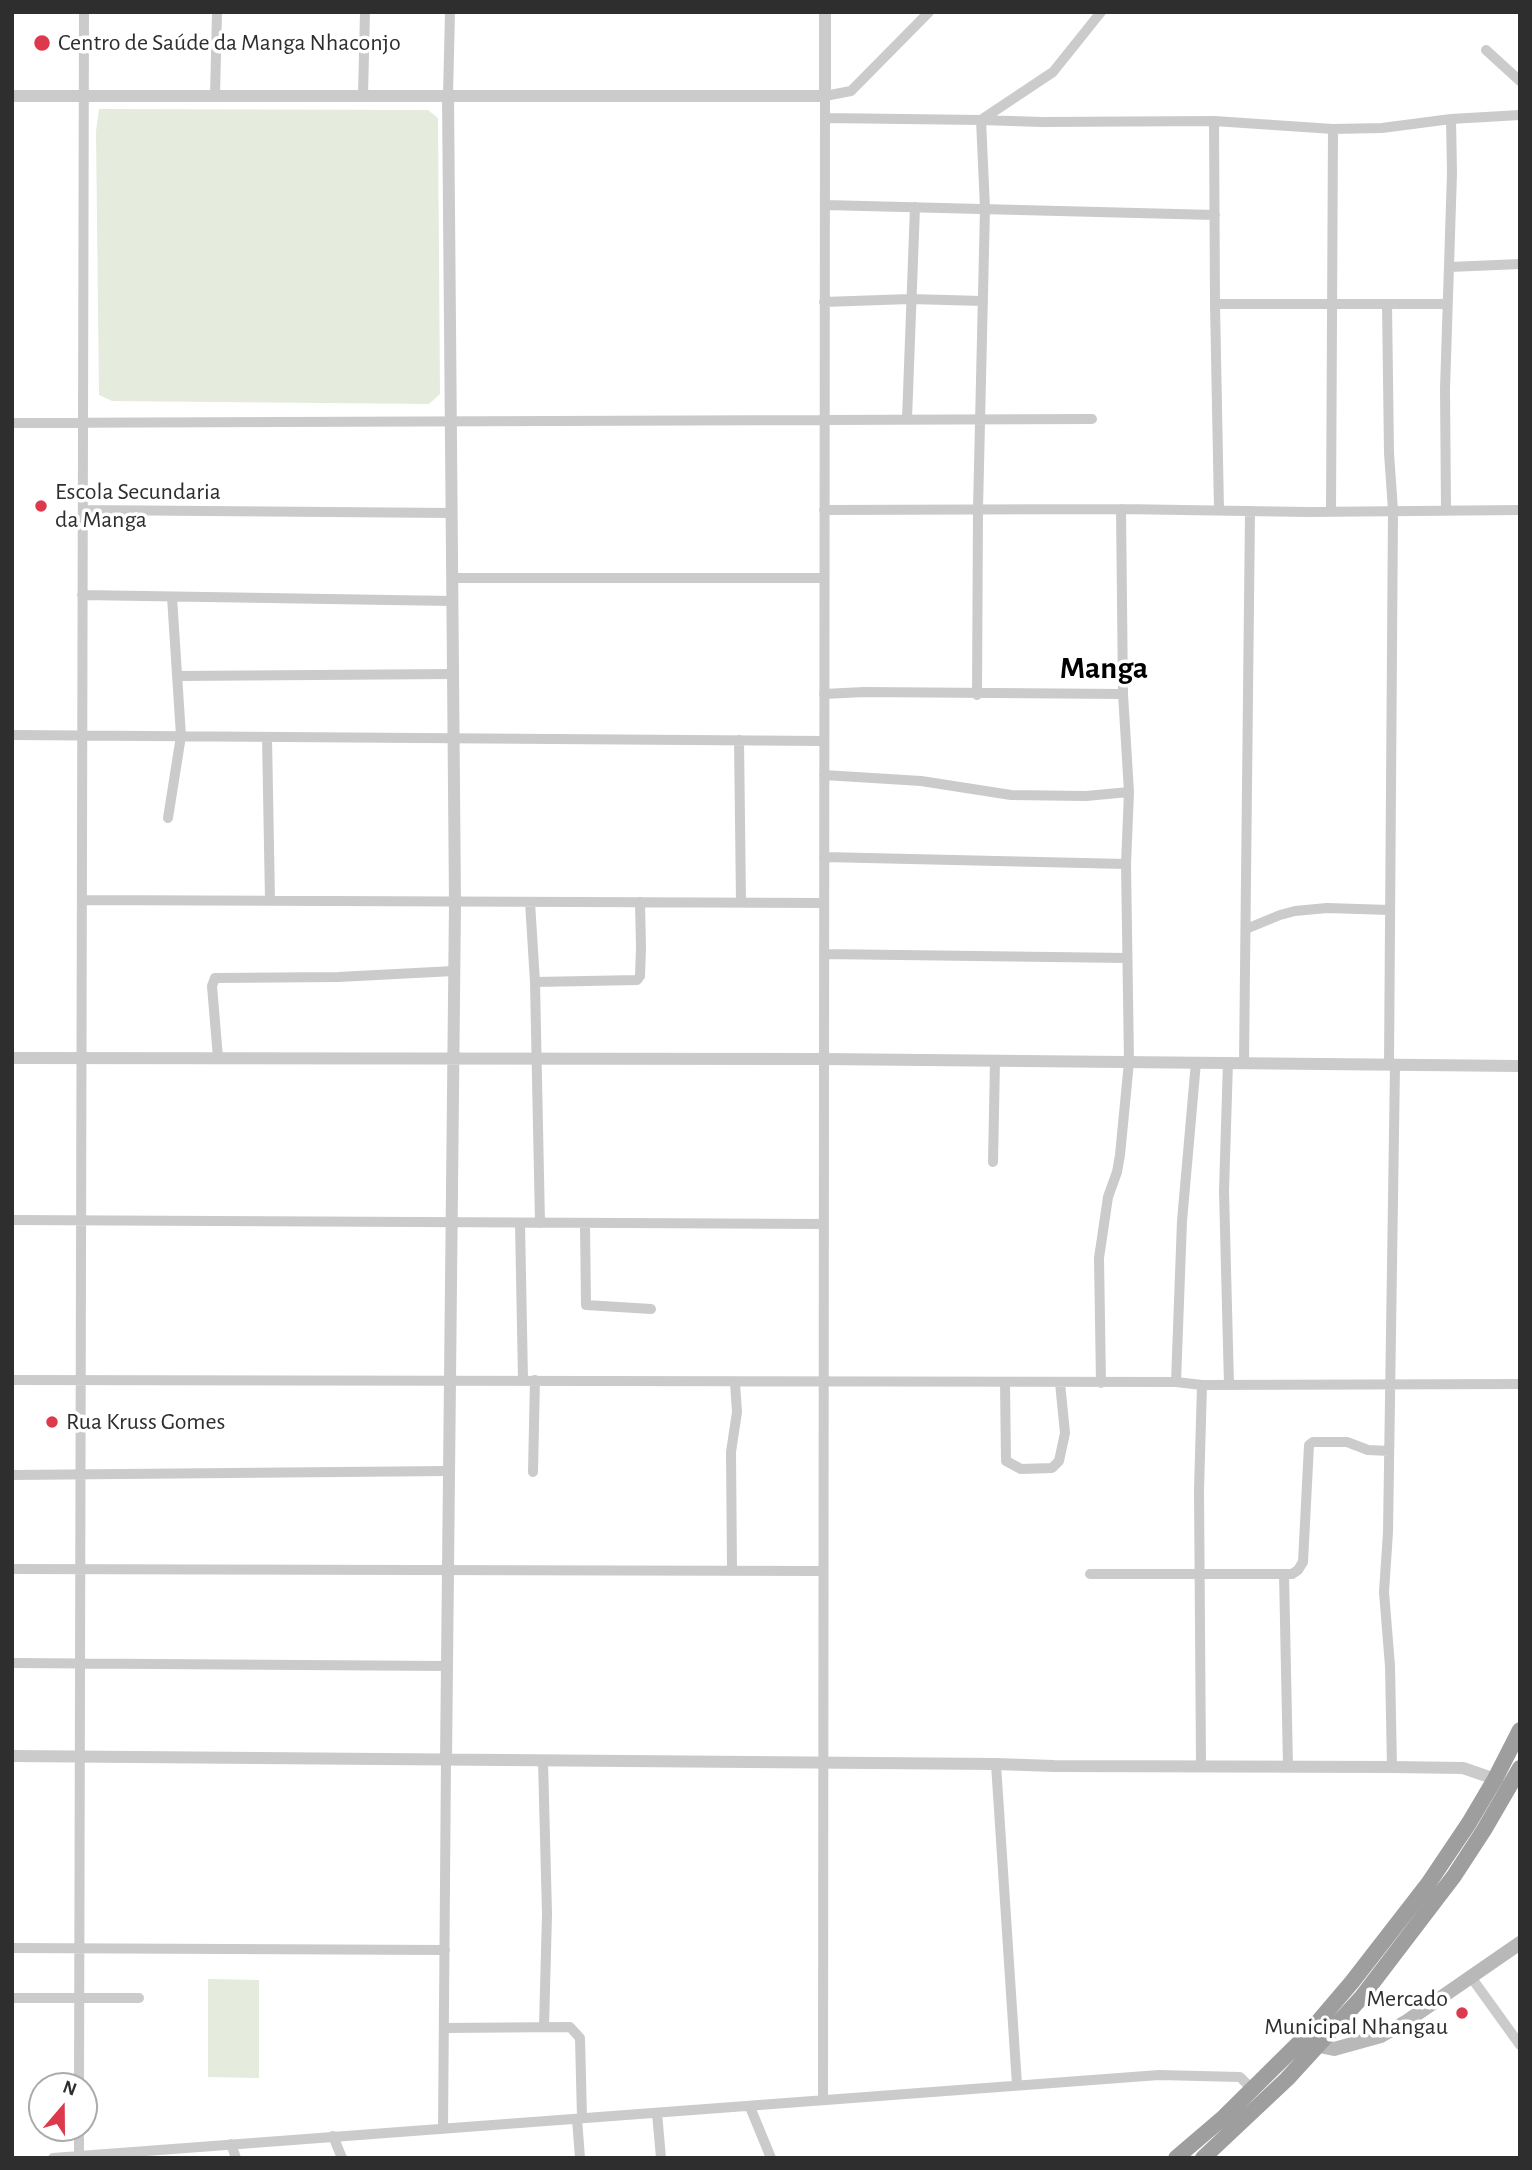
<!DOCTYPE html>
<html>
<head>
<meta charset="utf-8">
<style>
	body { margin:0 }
	#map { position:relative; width:1532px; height:2170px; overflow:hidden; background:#fff; font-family:"Alegreya Sans",sans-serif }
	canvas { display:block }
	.frame { position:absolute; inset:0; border:14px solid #2e2e2e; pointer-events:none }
	.north { position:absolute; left:28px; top:2072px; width:70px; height:70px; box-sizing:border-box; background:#fff; border:2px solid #ababab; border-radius:50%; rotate:20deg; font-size:19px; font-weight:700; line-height:28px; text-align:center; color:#2e2e2e }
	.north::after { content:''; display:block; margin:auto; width:24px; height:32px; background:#dc3a4c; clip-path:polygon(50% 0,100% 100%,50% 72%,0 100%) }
</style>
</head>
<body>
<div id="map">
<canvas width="1532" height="2170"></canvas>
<div class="frame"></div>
<div class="north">N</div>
</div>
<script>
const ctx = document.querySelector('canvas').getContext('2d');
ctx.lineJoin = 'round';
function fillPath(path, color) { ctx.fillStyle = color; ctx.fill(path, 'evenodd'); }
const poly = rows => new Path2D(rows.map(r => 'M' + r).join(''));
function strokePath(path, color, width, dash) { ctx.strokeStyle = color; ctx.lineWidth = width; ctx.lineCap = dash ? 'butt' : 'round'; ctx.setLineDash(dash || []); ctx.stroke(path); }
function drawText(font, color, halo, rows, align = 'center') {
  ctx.font = font + ' "Alegreya Sans",sans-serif'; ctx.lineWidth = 7; ctx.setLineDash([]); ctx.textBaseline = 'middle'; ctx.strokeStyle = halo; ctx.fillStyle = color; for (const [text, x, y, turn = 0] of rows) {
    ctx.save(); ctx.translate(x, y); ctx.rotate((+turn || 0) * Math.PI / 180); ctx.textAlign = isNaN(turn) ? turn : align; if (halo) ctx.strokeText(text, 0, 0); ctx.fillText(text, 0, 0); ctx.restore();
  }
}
fillPath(poly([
	[99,109,428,110,438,118,440,394,429,404,112,401,99,395,96,131],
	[208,1979,259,1980,259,2078,208,2077]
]), '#e5ebdd');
strokePath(poly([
	[1486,50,1520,81],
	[215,96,217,12],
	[363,96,365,12],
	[448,96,450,12],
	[825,118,981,120,1053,72,1101,12],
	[1214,121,1215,304,1219,510],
	[825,205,1215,215],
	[1450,267,1520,264],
	[824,302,910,299,983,301],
	[1215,304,1447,304],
	[1387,304,1389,453,1393,510,1389,1065],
	[907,419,915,207],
	[12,423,1092,419],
	[1446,509,1445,389,1452,173,1451,119],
	[83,510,452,513],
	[824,510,1121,509,1307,512,1520,510],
	[1331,511,1333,129],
	[452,578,824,578],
	[82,595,452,601],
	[177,676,453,674],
	[824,694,864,692,1123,694],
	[977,695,978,509,985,208,981,120,1042,122,1214,121,1333,129,1382,128,1451,119,1520,115],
	[12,735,824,741],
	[267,737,270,901],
	[739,740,741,902],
	[824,775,921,781,1011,795,1086,796,1129,792],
	[168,818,181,736,172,597],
	[824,857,1126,864],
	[82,900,824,903],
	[530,902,535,982,540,1223],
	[1246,929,1280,915,1295,911,1327,908,1390,910],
	[824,954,1127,958],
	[535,982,637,980,640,976,641,947,640,902],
	[218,1058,212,986,215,978,338,977,454,971],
	[1228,1062,1224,1191,1229,1385],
	[1244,1062,1250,511],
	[993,1162,995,1061],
	[12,1220,824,1224],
	[520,1223,523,1380],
	[585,1224,586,1305,651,1309],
	[12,1380,1176,1382,1202,1385,1520,1384],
	[1005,1382,1006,1461,1021,1469,1052,1468,1059,1461,1065,1433,1060,1383],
	[1176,1382,1182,1221,1196,1062],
	[1101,1383,1099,1258,1108,1197,1117,1172,1120,1155,1129,1062,1126,864,1129,792,1123,694,1121,509],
	[533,1472,535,1380],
	[12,1475,449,1471],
	[12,1569,823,1571],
	[732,1570,731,1452,737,1412,735,1383],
	[1090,1574,1292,1574,1298,1570,1303,1562,1309,1445,1313,1442,1347,1442,1368,1450,1389,1451],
	[1284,1574,1288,1766],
	[12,1663,447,1666],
	[543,1761,547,1914,544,2027],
	[996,1764,1017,2085],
	[1201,1765,1199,1490,1202,1385],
	[1392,1767,1390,1666,1384,1592,1388,1532,1395,1066],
	[12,1948,445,1950],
	[1471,1977,1520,2045],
	[12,1998,139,1998],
	[444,2028,570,2027,580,2038,582,2118],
	[79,2086,84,12],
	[823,2100,825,96,851,91,929,12],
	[750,2107,771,2158],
	[657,2113,661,2158],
	[577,2119,580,2158],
	[443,2129,446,1760],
	[333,2136,342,2158],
	[231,2144,236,2158],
	[53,2158,1159,2075,1240,2077,1252,2089],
	[79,2158,79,2128]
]), '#cbcbcb', 10);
strokePath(poly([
	[12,96,825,96,825,12],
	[12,1058,824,1059,1520,1066],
	[12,1756,996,1764,1054,1766,1392,1767,1463,1768,1495,1779],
	[446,1760,455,903,448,96]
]), '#cbcbcb', 12);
strokePath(poly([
	[1319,2046,1334,2049,1381,2036,1407,2021,1520,1943]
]), '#b8b8b8', 14);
strokePath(poly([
	[1176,2158,1224,2117,1306,2036,1352,1982,1428,1884,1469,1823,1495,1779,1520,1730],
	[1203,2158,1287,2079,1361,1998,1454,1876,1484,1830,1520,1768]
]), '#9e9e9e', 16);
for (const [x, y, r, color] of [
	[42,43,9,"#dc3a4c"],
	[41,506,7,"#dc3a4c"],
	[52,1422,7,"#dc3a4c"],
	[1462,2013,7,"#dc3a4c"]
]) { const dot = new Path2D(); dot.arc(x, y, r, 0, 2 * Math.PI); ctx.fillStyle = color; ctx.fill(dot); strokePath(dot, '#fff', 2.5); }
drawText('24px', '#2e2e2e', '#fff', [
	["Centro de Saúde da Manga Nhaconjo",58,43],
	["Escola Secundaria",55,492],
	["da Manga",55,520],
	["Rua Kruss Gomes",66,1422],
	["Mercado",1448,1999,"right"],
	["Municipal Nhangau",1448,2027,"right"]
], 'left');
drawText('bold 32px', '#000', '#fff', [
	["Manga",1104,668]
]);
</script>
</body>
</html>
